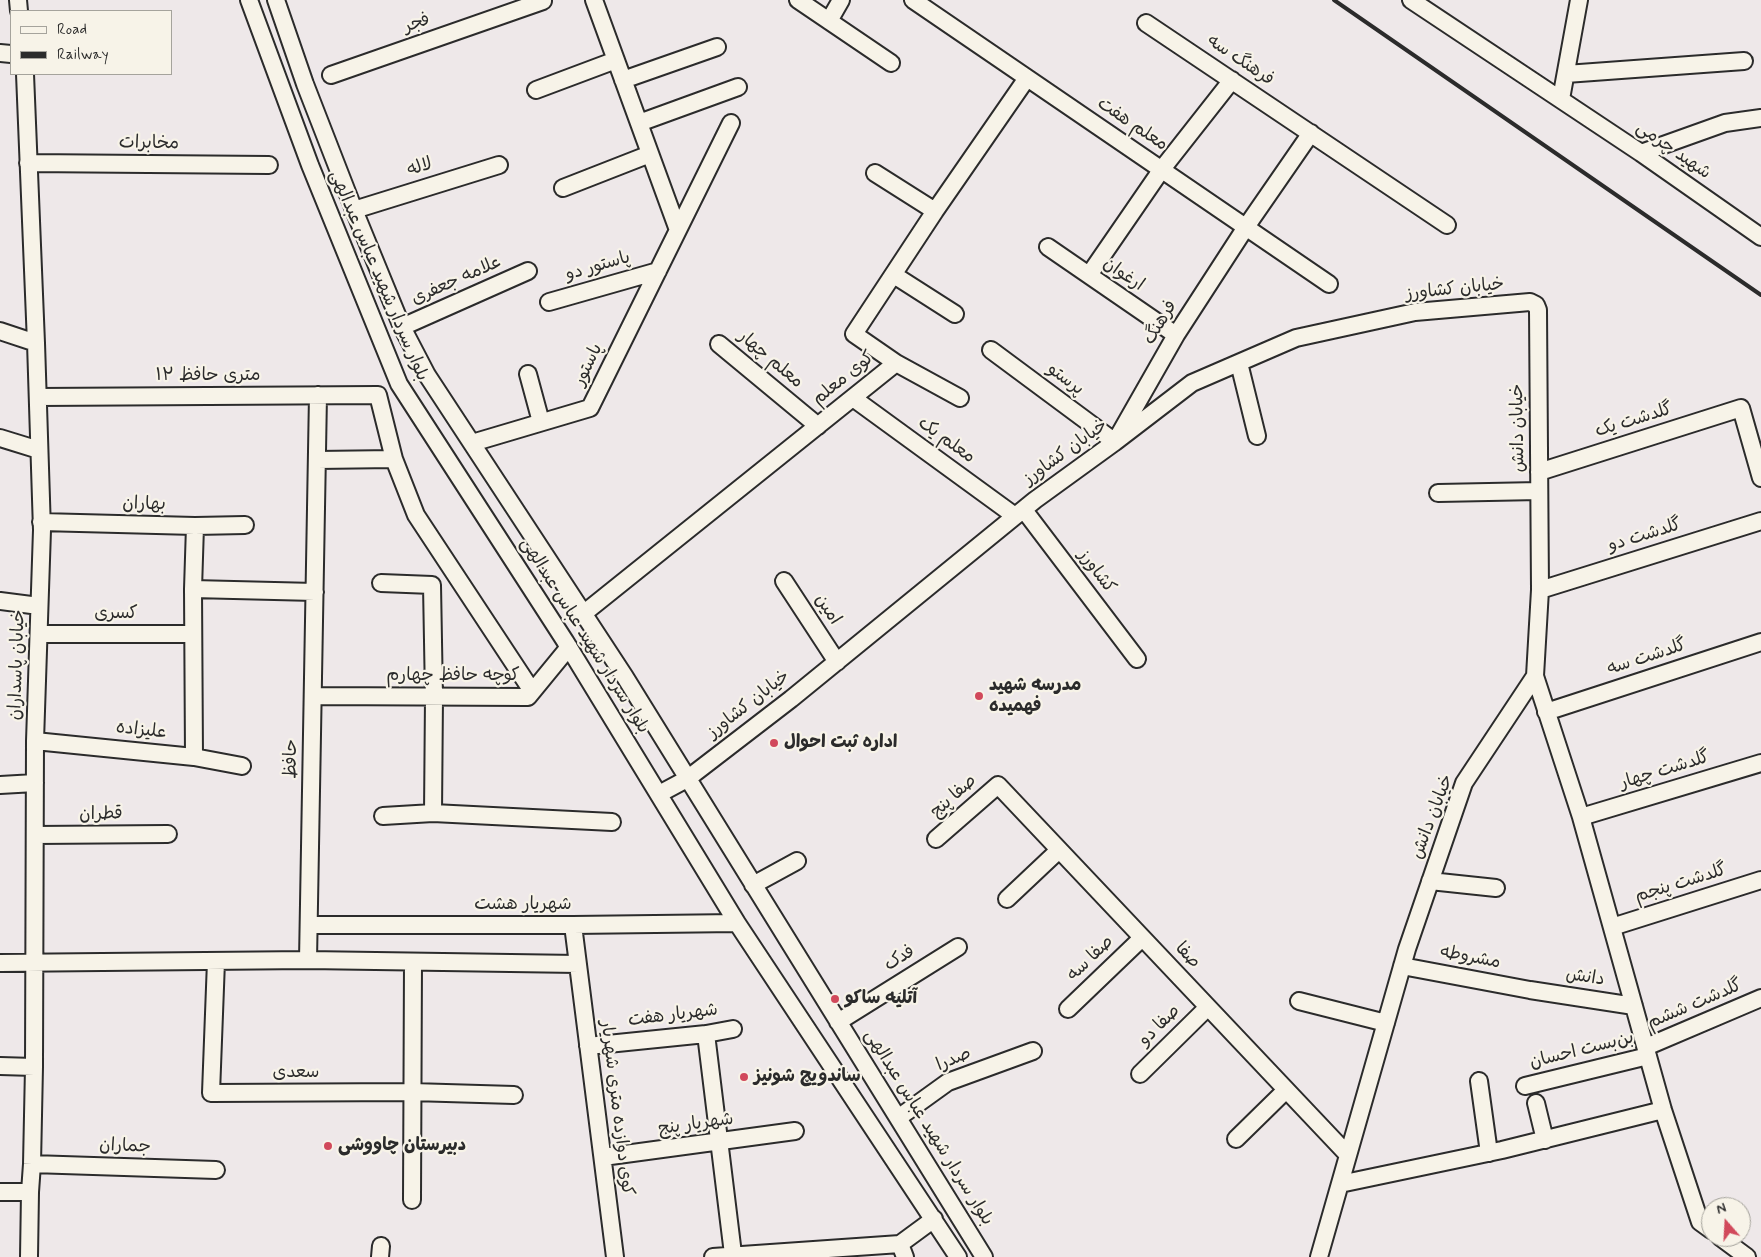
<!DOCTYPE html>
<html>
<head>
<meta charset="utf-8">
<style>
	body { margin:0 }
	#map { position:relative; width:1761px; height:1257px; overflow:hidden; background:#eee8e9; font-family:Mynerve,sans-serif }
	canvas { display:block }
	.legend { position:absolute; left:10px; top:10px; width:162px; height:65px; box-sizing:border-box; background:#f7f3e8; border:1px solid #a5a39c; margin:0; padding:6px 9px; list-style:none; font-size:15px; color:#2b2b2b }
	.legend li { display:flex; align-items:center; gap:10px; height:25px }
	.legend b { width:25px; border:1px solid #a5a39c }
	.north { position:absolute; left:1701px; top:1197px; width:50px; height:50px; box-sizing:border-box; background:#f7f3e8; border:1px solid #a5a39c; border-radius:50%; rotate:341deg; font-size:14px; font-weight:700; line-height:20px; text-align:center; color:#2b2b2b }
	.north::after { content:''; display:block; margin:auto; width:18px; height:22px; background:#d1495b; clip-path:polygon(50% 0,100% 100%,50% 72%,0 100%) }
</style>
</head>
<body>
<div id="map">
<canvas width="1761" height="1257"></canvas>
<ul class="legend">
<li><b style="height:6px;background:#f7f3e8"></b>Road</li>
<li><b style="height:6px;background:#2b2b2b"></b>Railway</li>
</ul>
<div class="north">N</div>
</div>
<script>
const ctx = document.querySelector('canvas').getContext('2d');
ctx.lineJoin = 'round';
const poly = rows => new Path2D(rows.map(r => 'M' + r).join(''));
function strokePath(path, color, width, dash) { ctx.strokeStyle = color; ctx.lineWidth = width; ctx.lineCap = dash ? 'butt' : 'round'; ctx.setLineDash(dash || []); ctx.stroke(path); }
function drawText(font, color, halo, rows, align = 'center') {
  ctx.font = font + ' Mynerve,"Playpen Sans Arabic",sans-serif'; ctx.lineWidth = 4.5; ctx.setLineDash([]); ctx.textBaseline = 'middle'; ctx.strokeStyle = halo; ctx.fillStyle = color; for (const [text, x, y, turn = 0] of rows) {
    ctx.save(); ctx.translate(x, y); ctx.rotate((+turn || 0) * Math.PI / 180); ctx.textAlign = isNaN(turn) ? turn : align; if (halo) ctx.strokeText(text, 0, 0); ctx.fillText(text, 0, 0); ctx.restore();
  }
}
const minor = poly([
	[18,0,19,11],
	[249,0,310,165,399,384,565,641,737,923,958,1257],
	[276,0,305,84,354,210,402,327,427,375,625,677,984,1257],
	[594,0,678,230],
	[798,0,891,63],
	[913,0,1329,284],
	[1411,0,1641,153,1761,237],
	[829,21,841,0],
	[1146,23,1447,225],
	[0,53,11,54],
	[25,74,36,343,42,530,35,741,34,1067,32,1164,30,1192,29,1257],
	[1566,74,1744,61],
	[331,75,543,1],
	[623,80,717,47],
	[536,90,616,60],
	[1561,99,1579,0],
	[639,123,738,87],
	[1641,153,1725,123,1761,118],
	[28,163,269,165],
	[875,173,935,211],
	[563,188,650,154],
	[354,210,499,165],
	[1048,247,1176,335],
	[894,275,955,314],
	[1089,275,1162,169,1232,80],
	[549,302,658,271],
	[402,327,528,271],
	[0,331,36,343],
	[719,344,818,426],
	[991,350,1115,442,1176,335,1246,227,1311,133],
	[896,363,960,398],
	[1239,363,1257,436],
	[528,374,541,422],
	[38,397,378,395,394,459,416,515,532,691],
	[853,398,1015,516],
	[0,438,39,450],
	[472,443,590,408,731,123],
	[317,460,394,459],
	[1539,472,1741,408,1761,478],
	[1438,493,1539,491],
	[1024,510,1137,659],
	[41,522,195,526,245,525],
	[784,581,837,662],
	[381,583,432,585,434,697,433,813],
	[193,589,315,592],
	[1540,590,1761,521],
	[0,601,39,606],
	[583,614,896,363,854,334,935,211,1027,78],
	[39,634,193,634],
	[1535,676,1581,817,1663,1110,1700,1222,1711,1230],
	[313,696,528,697,569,647],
	[1546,712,1761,642],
	[35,741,194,757,242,766],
	[194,757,193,589,195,526],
	[0,785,35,783],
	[659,794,687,779,791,699,1035,500,1115,442,1192,383,1296,338,1415,312,1530,302,1536,305,1538,310,1540,590,1535,676,1464,783,1407,949,1319,1257],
	[383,816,433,813,612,822],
	[1581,817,1761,763],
	[35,835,168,834],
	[936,839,998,785,1348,1155],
	[1430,881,1496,888],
	[753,885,797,861],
	[1007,899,1059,850],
	[309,925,573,925,737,923],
	[573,925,615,1257],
	[1612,927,1761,880],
	[308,960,318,395],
	[216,961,211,1093,412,1092,514,1095],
	[0,963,308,960,578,964],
	[1402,966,1530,990,1634,1006],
	[1299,1001,1386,1023],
	[1068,1009,1142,938],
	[838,1022,958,947],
	[706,1034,733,1254],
	[588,1046,706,1034,733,1029],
	[1646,1047,1761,998],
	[0,1066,34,1067],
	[1140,1074,1208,1007],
	[1479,1081,1489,1153],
	[1525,1086,1648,1056],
	[1536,1103,1545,1140],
	[898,1118,948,1082,1033,1051],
	[1236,1139,1286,1090],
	[603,1157,795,1131],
	[32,1164,216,1170],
	[1340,1184,1502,1150,1663,1110],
	[0,1192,30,1192],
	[412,1200,413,962],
	[1720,1237,1747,1257],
	[380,1257,381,1246],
	[713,1257,900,1244],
	[905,1257,900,1244,934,1219]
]);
strokePath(minor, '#2b2b2b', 20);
strokePath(minor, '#f7f3e8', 16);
strokePath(poly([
	[1334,0,1761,295]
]), '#2b2b2b', 4);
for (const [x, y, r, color] of [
	[979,696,5,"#d1495b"],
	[774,743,5,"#d1495b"],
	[835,999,5,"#d1495b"],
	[744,1077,5,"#d1495b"],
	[328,1146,5,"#d1495b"]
]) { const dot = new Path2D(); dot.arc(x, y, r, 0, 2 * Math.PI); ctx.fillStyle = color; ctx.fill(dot); strokePath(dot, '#f7f3e8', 2); }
drawText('18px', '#2b2b2b', '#f7f3e8', [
	["فجر",417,24,-19],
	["فرهنگ سه",1240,61,34],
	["معلم هفت",1132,125,34],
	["مخابرات",149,144,1],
	["شهید چرمی",1673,151,35],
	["لاله",420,168,-17],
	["پاستور دو",598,267,-16],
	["ارغوان",1123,275,34],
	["بلوار سردار شهید عباس عبدالهی",378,276,67],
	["علامه جعفری",457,281,-24],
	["خیابان کشاورز",1455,290,-6],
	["فرهنگ",1161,323,-59],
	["معلم چهار",770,360,40],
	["پاستور",589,365,-64],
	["۱۲ متری حافظ",208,376],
	["کوی معلم",844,379,-39],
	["پرستو",1065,380,37],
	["گلدشت یک",1634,421,-17],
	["خیابان دانش",1519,428,-91],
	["معلم یک",946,441,36],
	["خیابان کشاورز",1066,453,-36],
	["بهاران",144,505,1],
	["گلدشت دو",1645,536,-17],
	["کشاورز",1096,572,53],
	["امین",827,610,57],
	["کسری",116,614],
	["بلوار سردار شهید عباس عبدالهی",584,636,58],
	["گلدشت سه",1647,658,-18],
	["خیابان پاسداران",18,665,-88],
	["کوچه حافظ چهارم",453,676],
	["خیابان کشاورز",749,705,-38],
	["علیزاده",141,731,6],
	["حافظ",292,759,-89],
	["گلدشت چهار",1665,771,-17],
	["صفا پنج",954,797,-42],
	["قطران",101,815,-1],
	["خیابان دانش",1433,817,-69],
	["گلدشت پنجم",1681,884,-17],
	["شهریار هشت",523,905],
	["صفا",1187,956,47],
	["مشروطه",1470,958,11],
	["فدک",900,959,-32],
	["صفا سه",1091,959,-44],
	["دانش",1585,978,8],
	["گلدشت ششم",1695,1005,-23],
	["شهریار هفت",673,1016,-7],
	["صفا دو",1160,1026,-45],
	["بن‌بست احسان",1582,1051,-14],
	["صدرا",954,1060,-23],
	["سعدی",296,1073],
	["کوی دوازده متری شهریار",616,1108,83],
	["شهریار پنج",696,1125,-8],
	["بلوار سردار شهید عباس عبدالهی",928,1128,58],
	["جماران",125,1147,2]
]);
drawText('bold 18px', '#2b2b2b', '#f7f3e8', [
	["مدرسه شهید",989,686],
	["فهمیده",989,707],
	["اداره ثبت احوال",784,743],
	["آتلیه ساکو",845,999],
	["ساندویچ شونیز",754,1077],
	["دبیرستان چاووشی",338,1146]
], 'left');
</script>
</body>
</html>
